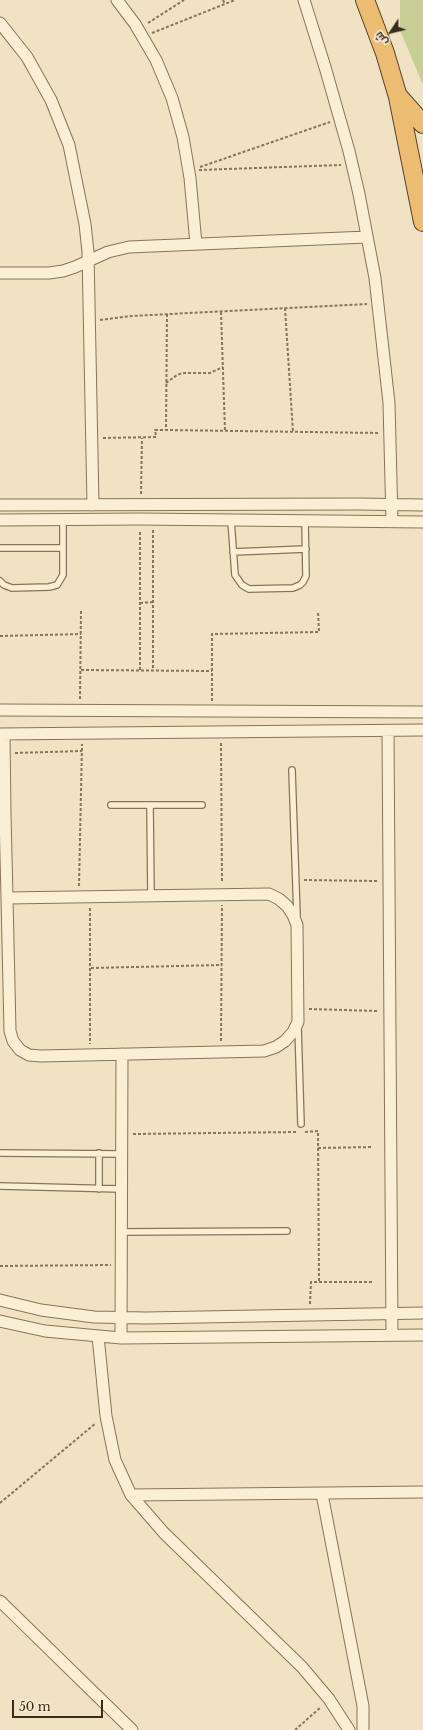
<!DOCTYPE html>
<html>
<head>
<meta charset="utf-8">
<style>
	body { margin:0 }
	#map { position:relative; width:423px; height:1730px; overflow:hidden; background:#f0e2c2; font-family:"Libre Baskerville",Cairo,serif }
	canvas { display:block }
	.north { position:absolute; left:371px; top:12px; width:40px; height:40px; -webkit-text-stroke:3px #f7ecd1; paint-order:stroke; rotate:235deg; font-size:11px; font-weight:700; line-height:16px; text-align:center; color:#392b1d }
	.north::after { content:''; display:block; margin:auto; width:14px; height:18px; background:#392b1d; clip-path:polygon(50% 0,100% 100%,50% 72%,0 100%) }
	.scale { position:absolute; left:12px; top:1700px; width:91px; height:18px; box-sizing:border-box; border:2px solid #392b1d; border-top:0; padding-left:5px; font-size:12px; line-height:14px; white-space:nowrap; color:#392b1d; -webkit-text-stroke:3px #f7ecd1; paint-order:stroke }
</style>
</head>
<body>
<div id="map">
<canvas width="423" height="1730"></canvas>
<div class="north">ش</div>
<div class="scale">50 m</div>
</div>
<script>
const ctx = document.querySelector('canvas').getContext('2d');
ctx.lineJoin = 'round';
function fillPath(path, color) { ctx.fillStyle = color; ctx.fill(path, 'evenodd'); }
const poly = rows => new Path2D(rows.map(r => 'M' + r).join(''));
function strokePath(path, color, width, dash) { ctx.strokeStyle = color; ctx.lineWidth = width; ctx.lineCap = dash ? 'butt' : 'round'; ctx.setLineDash(dash || []); ctx.stroke(path); }
fillPath(poly([
	[400,0,423,0,423,85,400,30]
]), '#c8ce95');
const service = poly([
	[231,520,235,575,242,585,249,589,293,588,300,585,303,582,306,576,305,520],
	[0,548,63,548],
	[233,552,306,549],
	[0,581,4,585,12,588,49,587,57,585,63,575,63,519],
	[292,770,297,916],
	[111,805,202,805],
	[150,805,151,896],
	[298,1026,301,1124],
	[0,1153,122,1154],
	[99,1153,99,1189],
	[0,1186,122,1189],
	[121,1232,287,1231]
]);
const minor = poly([
	[117,0,135,24,156,60,172,98,183,137,190,178,196,244],
	[304,0,325,67,349,151,359,194,375,278,389,403,392,521],
	[0,23,27,57,51,100,69,145,85,224,88,252,93,505],
	[0,273,49,273,63,271,75,267,108,252,129,247,367,237],
	[0,505,358,504,423,505],
	[0,520,140,519,423,522],
	[0,710,423,712],
	[388,731,392,1335],
	[0,734,423,730],
	[4,734,5,814,7,898,10,1031,13,1041,20,1050,29,1055,41,1056,264,1051,276,1047,285,1041,293,1032,298,1022,297,925,293,915,287,906,279,899,269,894,7,898],
	[0,1300,41,1310,94,1317,146,1318,423,1313],
	[0,1321,45,1331,121,1338,423,1335],
	[98,1336,106,1416,115,1460,131,1495,164,1533,302,1667,329,1699,349,1730],
	[121,1338,122,1054],
	[322,1494,363,1706,363,1730],
	[131,1495,423,1492],
	[0,1601,132,1730]
]);
const trunk = poly([
	[365,0,385,53,398,97,423,222],
	[399,97,423,124]
]);
strokePath(service, '#8a7358', 8);
strokePath(minor, '#8a7358', 13);
strokePath(trunk, '#58412d', 20);
strokePath(poly([
	[223,0,225,4],
	[148,23,184,0],
	[152,33,235,0],
	[200,167,330,122],
	[199,170,341,165],
	[285,308,293,432],
	[221,312,225,431],
	[167,314,166,430,379,433],
	[100,320,131,316,367,304],
	[166,383,177,375,183,373,210,373,223,367],
	[103,438,156,437,155,430,165,430],
	[141,494,142,438],
	[153,530,153,670],
	[140,603,153,602],
	[0,636,81,634],
	[81,670,212,671],
	[140,670,140,530],
	[80,699,81,611],
	[212,701,212,634,319,632,318,611],
	[221,743,222,883],
	[15,753,82,751],
	[304,880,378,881],
	[79,886,82,744],
	[90,908,90,1044],
	[91,968,221,965],
	[309,1009,378,1011],
	[221,1041,222,905],
	[305,1132,318,1131,319,1282],
	[133,1134,297,1132],
	[318,1148,373,1147],
	[0,1266,111,1265],
	[310,1304,311,1282,373,1282],
	[0,1503,96,1423],
	[295,1730,321,1707]
]), '#8a7358', 2, [3, 2]);
strokePath(service, '#faefd5', 5.5);
strokePath(minor, '#faefd5', 11);
strokePath(trunk, '#ecbc73', 18);
</script>
</body>
</html>
